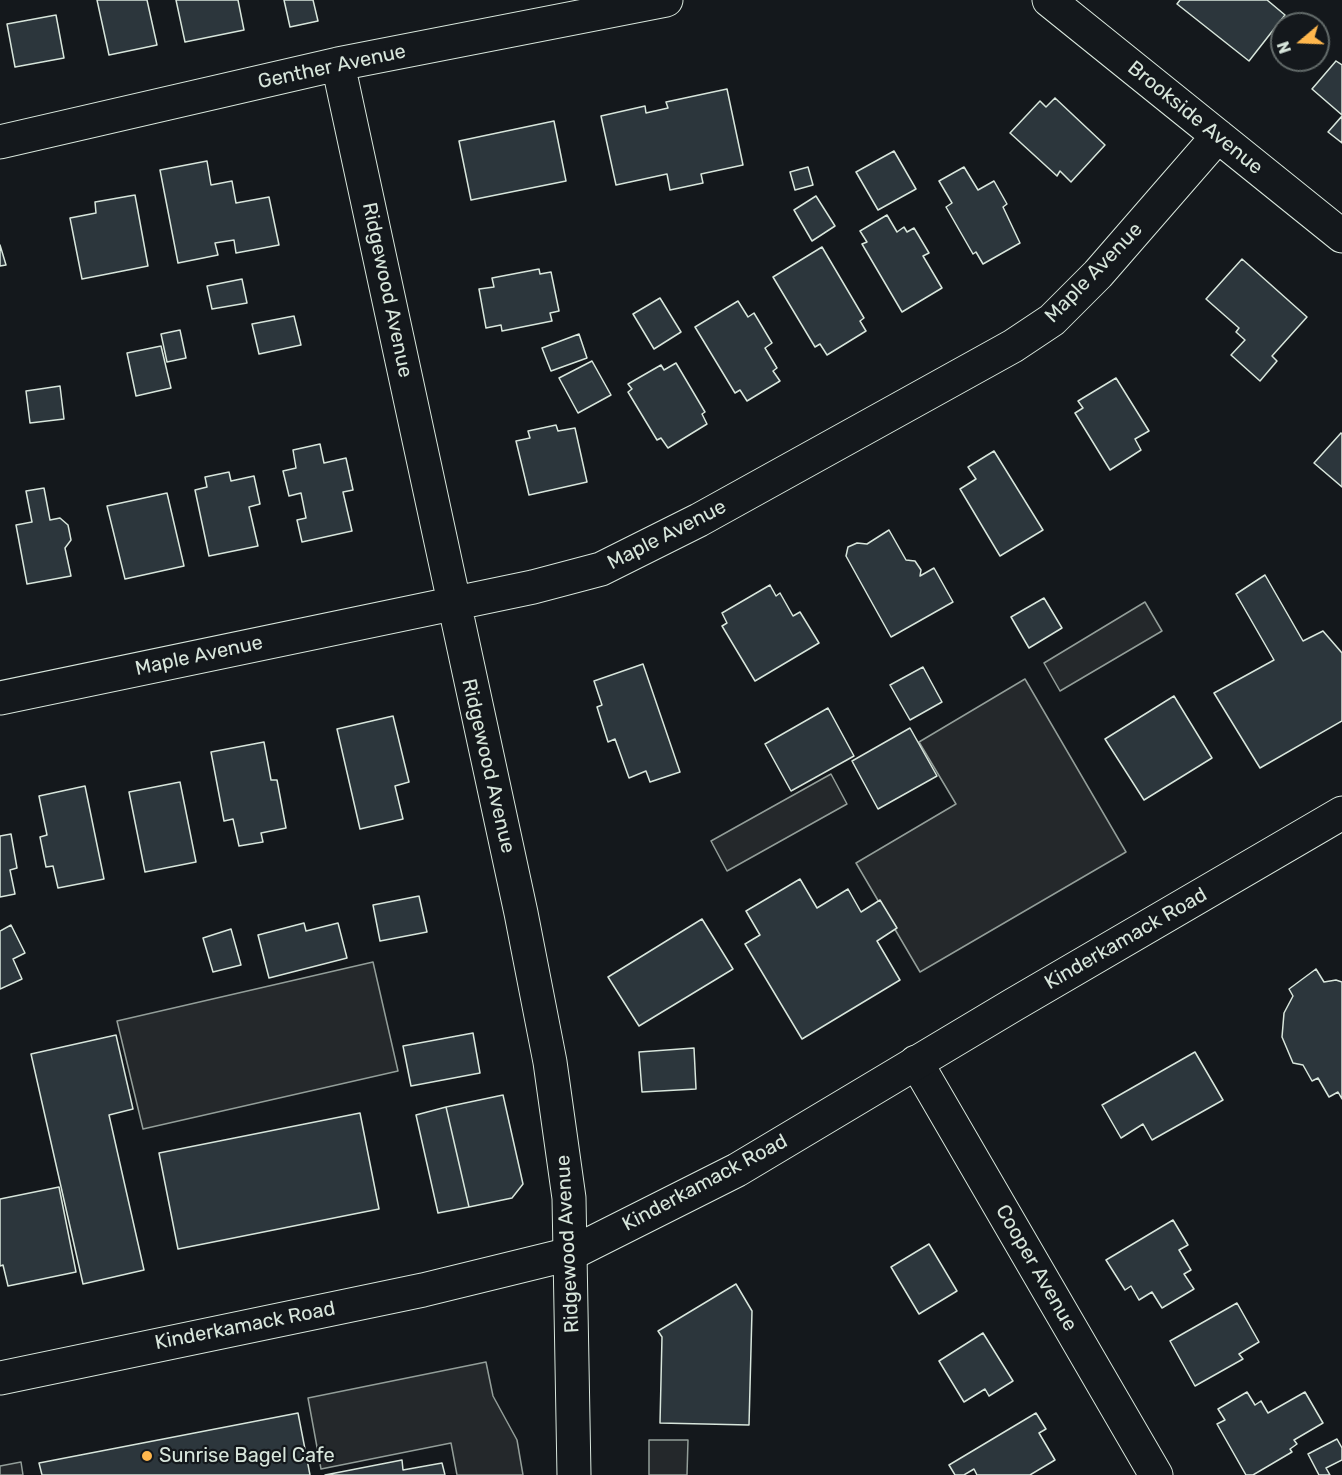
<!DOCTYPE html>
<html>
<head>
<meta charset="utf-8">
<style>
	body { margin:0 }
	#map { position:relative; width:1342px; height:1475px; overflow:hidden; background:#14181c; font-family:Rubik,sans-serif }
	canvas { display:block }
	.north { position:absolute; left:1270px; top:12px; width:60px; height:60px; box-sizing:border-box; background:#14181c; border:2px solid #626a69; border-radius:50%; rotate:251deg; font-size:16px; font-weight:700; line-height:24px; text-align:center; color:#d8e6dc }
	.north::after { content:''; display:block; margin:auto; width:21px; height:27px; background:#ffb74d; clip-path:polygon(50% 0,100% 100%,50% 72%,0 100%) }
</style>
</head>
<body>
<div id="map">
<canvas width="1342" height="1475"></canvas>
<div class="north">N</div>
</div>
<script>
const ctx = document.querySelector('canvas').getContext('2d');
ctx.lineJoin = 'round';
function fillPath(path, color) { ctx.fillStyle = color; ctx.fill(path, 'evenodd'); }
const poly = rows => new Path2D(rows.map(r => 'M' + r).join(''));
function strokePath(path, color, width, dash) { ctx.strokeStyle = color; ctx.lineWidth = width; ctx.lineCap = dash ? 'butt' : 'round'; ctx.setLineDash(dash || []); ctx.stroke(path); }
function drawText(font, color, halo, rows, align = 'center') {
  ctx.font = font + ' Rubik,sans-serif'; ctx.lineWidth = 4.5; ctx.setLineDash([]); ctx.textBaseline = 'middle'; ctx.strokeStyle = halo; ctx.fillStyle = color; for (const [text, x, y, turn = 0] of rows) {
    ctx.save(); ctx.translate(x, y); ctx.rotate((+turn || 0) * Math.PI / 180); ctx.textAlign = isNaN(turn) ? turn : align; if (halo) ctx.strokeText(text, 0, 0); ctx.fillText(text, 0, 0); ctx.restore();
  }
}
const parking = poly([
	[1145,602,1162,631,1060,691,1044,663,1145,602],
	[1025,679,1126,852,920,972,856,863,956,804,919,742,1025,679],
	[831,774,847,804,727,871,711,841,831,774],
	[373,962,398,1071,143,1129,117,1021,373,962],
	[486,1362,493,1396,517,1440,523,1475,457,1475,451,1443,321,1469,308,1398,486,1362],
	[649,1440,688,1440,687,1475,649,1475,649,1440],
	[21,1462,23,1475,0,1475,0,1466,21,1462]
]);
fillPath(parking, '#24282b');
strokePath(parking, '#939e99', 1.5);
const building = poly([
	[97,0,147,0,157,45,109,55,97,0],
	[176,0,238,0,244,30,185,42,176,0],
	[284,0,313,0,318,21,290,27,284,0],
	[1180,0,1267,0,1285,15,1249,61,1177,4,1180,0],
	[56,15,64,58,15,67,7,24,56,15],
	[1336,61,1342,65,1342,115,1312,89,1336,61],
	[727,89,743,165,701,174,703,183,670,190,667,174,616,185,601,116,645,106,646,113,668,108,666,102,727,89],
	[1055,98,1105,145,1071,182,1060,171,1057,176,1010,133,1040,101,1046,107,1055,98],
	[1342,116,1342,143,1328,132,1342,116],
	[554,121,566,181,471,200,459,141,554,121],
	[894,151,916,189,878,210,856,172,894,151],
	[207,161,211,185,232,181,236,203,269,197,279,245,236,253,234,240,215,243,218,255,178,263,160,170,207,161],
	[808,167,813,185,795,190,790,172,808,167],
	[964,167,978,190,994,181,1007,204,1003,207,1020,243,983,264,976,252,973,254,946,207,952,203,939,181,964,167],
	[135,195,148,266,82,279,70,218,96,213,95,202,135,195],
	[816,196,835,226,812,241,794,210,816,196],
	[887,215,897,232,904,227,907,232,914,228,929,253,923,256,942,288,902,312,862,244,867,242,860,231,887,215],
	[0,245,6,265,0,266,0,245],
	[822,247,864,318,860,321,866,331,827,355,820,344,815,347,773,277,822,247],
	[1242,259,1307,317,1272,356,1277,361,1260,381,1231,355,1245,340,1236,332,1239,328,1206,299,1242,259],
	[539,269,540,274,551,272,559,311,550,313,552,321,502,331,501,325,486,328,479,289,494,287,492,278,539,269],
	[242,279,247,303,212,309,207,286,242,279],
	[660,298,681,332,654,349,633,314,660,298],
	[738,301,748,317,754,313,772,343,765,348,777,368,773,371,780,381,747,401,740,390,735,393,695,327,738,301],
	[294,316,301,345,259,354,252,324,294,316],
	[180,330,186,358,167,362,161,334,180,330],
	[579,334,587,358,551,371,542,348,579,334],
	[161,346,171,388,136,396,127,353,161,346],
	[592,361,611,395,578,413,559,378,592,361],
	[676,363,705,412,702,414,707,424,668,448,661,438,657,440,628,392,632,389,628,384,661,365,664,370,676,363],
	[1116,378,1149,431,1135,439,1141,450,1110,470,1075,413,1083,408,1078,401,1116,378],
	[60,386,64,419,30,423,26,391,60,386],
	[556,425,558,431,575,428,587,482,529,495,516,441,530,438,528,431,556,425],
	[1341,433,1342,434,1342,487,1314,463,1341,433],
	[320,444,324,463,346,458,353,490,343,492,352,531,302,542,297,520,306,518,301,493,289,496,283,471,296,468,293,450,320,444],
	[994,451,1043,530,1000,556,960,489,976,479,968,467,994,451],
	[229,472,231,481,254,476,260,504,249,507,258,546,209,556,195,490,207,487,205,477,229,472],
	[44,488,50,520,60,518,68,525,71,540,65,548,71,576,27,584,16,525,32,522,26,491,44,488],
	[167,493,184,566,125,579,107,506,167,493],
	[889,530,906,560,915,561,921,570,920,576,934,568,953,602,891,637,846,556,848,547,857,543,867,544,889,530],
	[1265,575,1303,641,1323,631,1342,653,1342,721,1260,768,1214,693,1274,660,1236,594,1265,575],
	[770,585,776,596,780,593,793,616,800,612,819,643,755,681,722,626,727,623,722,613,770,585],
	[1044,598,1062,628,1029,648,1011,617,1044,598],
	[643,664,680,772,650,782,646,771,629,778,615,739,608,742,597,707,602,705,594,681,643,664],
	[923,667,942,702,910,720,890,685,923,667],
	[1174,696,1212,758,1144,800,1105,739,1174,696],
	[828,708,854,756,791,791,765,744,828,708],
	[393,716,409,782,395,786,403,819,360,829,337,729,393,716],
	[910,728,937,776,878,809,852,761,910,728],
	[264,742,271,780,277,780,286,828,261,833,263,842,239,846,233,819,224,821,211,752,264,742],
	[180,782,196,862,145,872,129,792,180,782],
	[85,786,104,879,58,888,53,866,46,867,40,837,47,835,39,796,85,786],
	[11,834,17,868,10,870,15,894,0,897,0,836,11,834],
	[800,879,817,908,848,889,861,912,880,900,897,928,877,941,900,980,802,1039,745,944,760,935,746,911,800,879],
	[419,896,427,932,380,941,373,905,419,896],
	[702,919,733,969,639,1026,608,977,702,919],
	[304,923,306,931,338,923,347,958,269,978,258,935,304,923],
	[11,925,25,953,13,959,22,979,0,989,0,931,11,925],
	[231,929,241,965,213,972,203,938,231,929],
	[1316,969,1324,982,1336,980,1342,982,1342,1099,1338,1092,1329,1097,1318,1078,1312,1081,1303,1065,1293,1063,1282,1037,1284,1013,1293,996,1289,989,1316,969],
	[473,1033,480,1073,411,1086,403,1046,473,1033],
	[116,1035,133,1109,109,1115,144,1270,83,1284,31,1054,116,1035],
	[694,1048,696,1089,642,1092,639,1052,694,1048],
	[1195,1052,1223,1100,1152,1140,1143,1124,1121,1138,1102,1105,1195,1052],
	[503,1095,523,1184,512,1198,469,1207,446,1107,503,1095],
	[446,1107,469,1207,438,1213,416,1115,446,1107],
	[360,1113,379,1209,178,1249,159,1153,360,1113],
	[59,1187,76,1272,8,1286,3,1265,0,1266,0,1199,59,1187],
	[1173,1220,1188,1245,1179,1250,1191,1270,1184,1274,1194,1289,1162,1308,1152,1292,1139,1300,1131,1286,1125,1290,1106,1260,1173,1220],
	[929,1244,957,1291,919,1314,891,1267,929,1244],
	[736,1284,752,1311,749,1425,660,1423,662,1337,658,1331,736,1284],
	[1237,1303,1259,1342,1239,1354,1243,1359,1195,1386,1170,1341,1237,1303],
	[983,1333,1013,1381,989,1396,985,1389,964,1402,939,1361,983,1333],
	[1247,1392,1255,1405,1261,1401,1268,1413,1305,1392,1323,1423,1294,1440,1297,1444,1290,1449,1292,1452,1253,1475,1246,1475,1217,1424,1225,1420,1218,1409,1247,1392],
	[298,1413,310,1475,42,1475,39,1463,298,1413],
	[1036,1413,1046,1429,1039,1433,1055,1460,1030,1475,977,1475,974,1469,964,1475,955,1475,949,1465,1036,1413],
	[1337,1439,1342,1448,1342,1460,1326,1468,1330,1475,1319,1475,1308,1454,1337,1439],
	[402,1460,403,1470,442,1463,445,1475,325,1475,402,1460]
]);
fillPath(building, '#2c363c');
strokePath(building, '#d8e6dc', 1.5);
const minor = poly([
	[1049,0,1342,236],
	[338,64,521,913,550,1062,569,1198,570,1254],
	[0,142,338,64,666,0],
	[0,698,533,587,601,569,699,520,1013,346,1052,320,1098,274,1218,136],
	[916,1062,1156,1475]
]);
const tertiary = poly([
	[570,1254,574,1475]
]);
const primary = poly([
	[0,1378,423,1290,570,1254,737,1170,1013,1005,1342,813]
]);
strokePath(minor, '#d8e6dc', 35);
strokePath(tertiary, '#d8e6dc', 35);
strokePath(primary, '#d8e6dc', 35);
strokePath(minor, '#14181c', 33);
strokePath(tertiary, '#14181c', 33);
strokePath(primary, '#14181c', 33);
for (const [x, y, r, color] of [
	[147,1456,6,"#ffb74d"]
]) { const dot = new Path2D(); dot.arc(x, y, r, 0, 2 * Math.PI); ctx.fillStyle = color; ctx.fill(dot); strokePath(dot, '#14181c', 2); }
drawText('20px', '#d8e6dc', '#14181c', [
	["Genther Avenue",332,67,-12],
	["Brookside Avenue",1195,118,39],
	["Maple Avenue",1094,273,-46],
	["Ridgewood Avenue",387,290,78],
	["Maple Avenue",667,535,-27],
	["Maple Avenue",199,656,-12],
	["Ridgewood Avenue",488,766,77],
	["Kinderkamack Road",1126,939,-30],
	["Kinderkamack Road",705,1183,-28],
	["Ridgewood Avenue",568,1244,-93],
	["Cooper Avenue",1036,1268,60],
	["Kinderkamack Road",245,1326,-11]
]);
drawText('20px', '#d8e6dc', '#14181c', [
	["Sunrise Bagel Cafe",159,1456]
], 'left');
</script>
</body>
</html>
